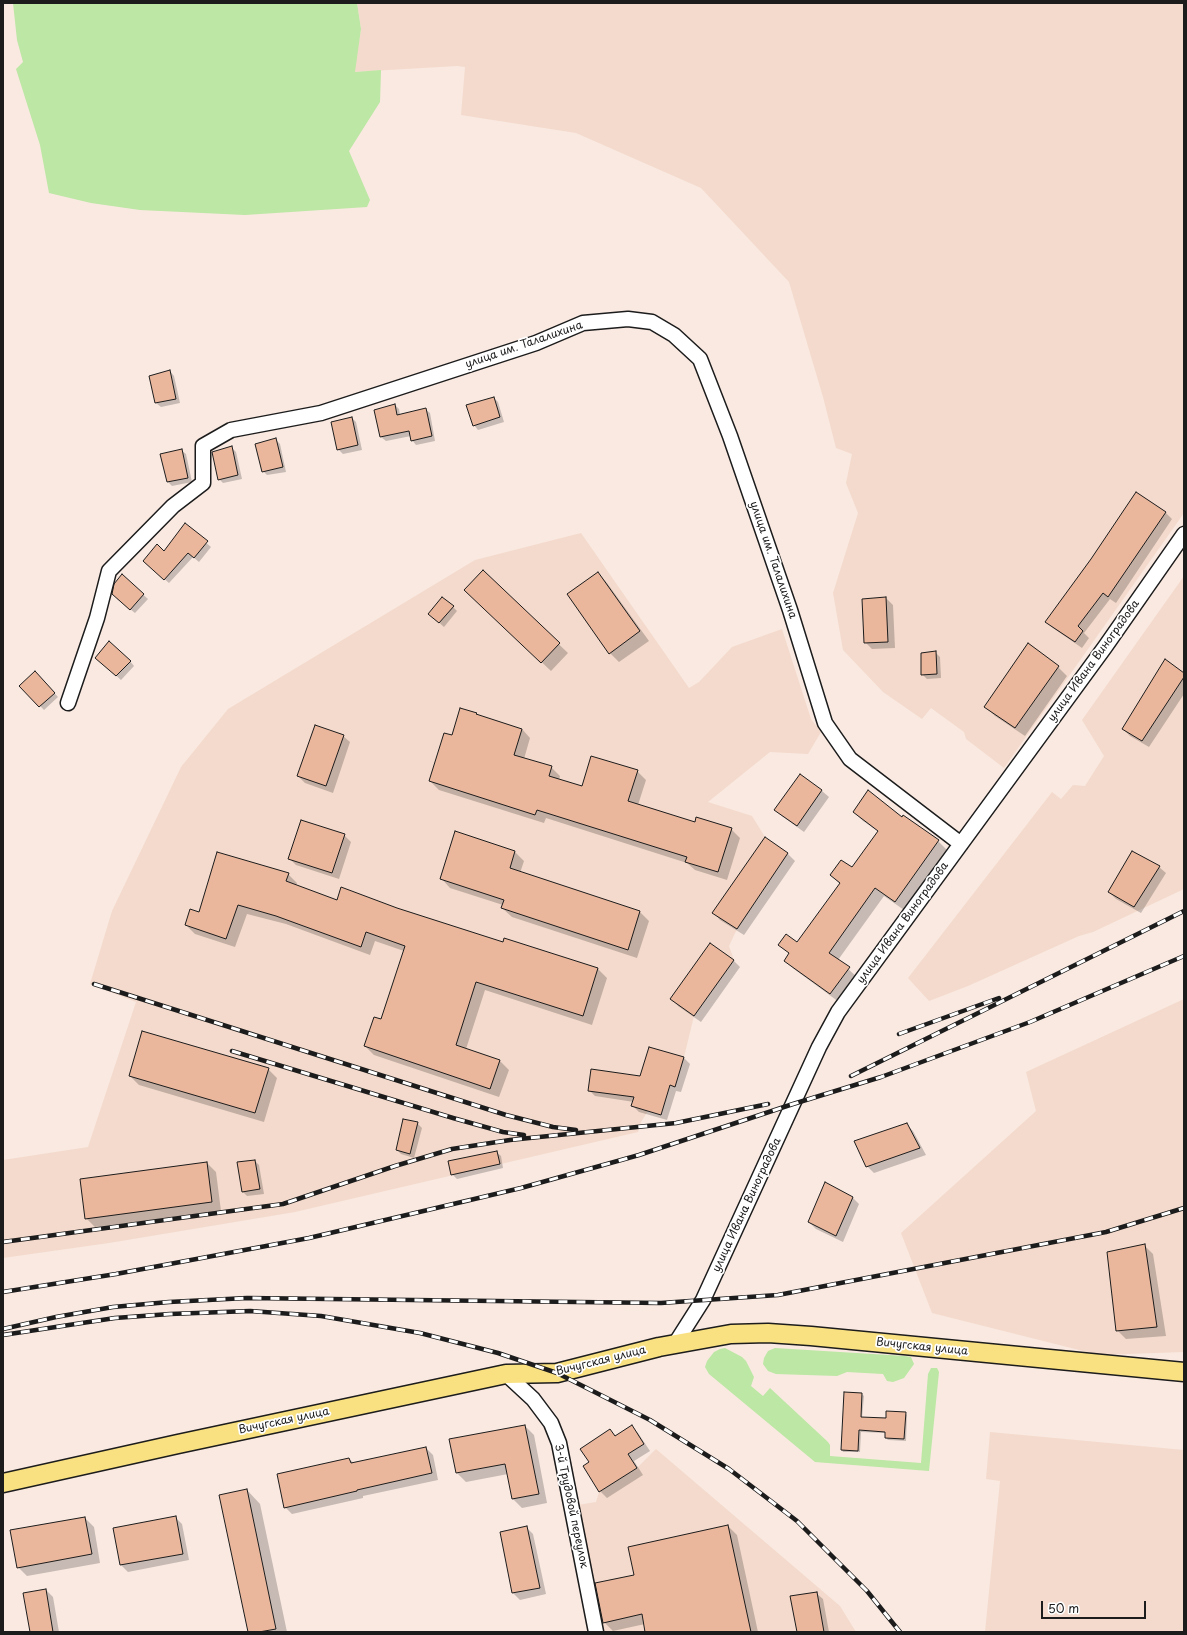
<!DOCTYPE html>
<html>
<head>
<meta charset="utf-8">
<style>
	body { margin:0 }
	#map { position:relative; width:1187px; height:1635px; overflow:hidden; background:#f9e9e1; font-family:"Playpen Sans",sans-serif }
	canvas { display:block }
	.frame { position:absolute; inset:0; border:4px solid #1c1c1c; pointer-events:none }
	.scale { position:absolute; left:1041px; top:1601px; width:105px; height:18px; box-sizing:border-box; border:2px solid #1c1c1c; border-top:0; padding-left:5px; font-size:12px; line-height:14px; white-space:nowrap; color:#1c1c1c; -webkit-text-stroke:3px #fff; paint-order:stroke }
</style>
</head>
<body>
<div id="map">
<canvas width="1187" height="1635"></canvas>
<div class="frame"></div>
<div class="scale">50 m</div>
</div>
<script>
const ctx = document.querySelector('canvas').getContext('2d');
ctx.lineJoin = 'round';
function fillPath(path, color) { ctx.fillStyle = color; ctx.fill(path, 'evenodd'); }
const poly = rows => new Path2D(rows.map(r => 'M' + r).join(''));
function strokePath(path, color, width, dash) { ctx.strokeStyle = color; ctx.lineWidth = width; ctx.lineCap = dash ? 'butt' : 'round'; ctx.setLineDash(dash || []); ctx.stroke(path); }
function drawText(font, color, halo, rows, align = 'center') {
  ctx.font = font + ' "Playpen Sans",sans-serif'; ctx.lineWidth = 3.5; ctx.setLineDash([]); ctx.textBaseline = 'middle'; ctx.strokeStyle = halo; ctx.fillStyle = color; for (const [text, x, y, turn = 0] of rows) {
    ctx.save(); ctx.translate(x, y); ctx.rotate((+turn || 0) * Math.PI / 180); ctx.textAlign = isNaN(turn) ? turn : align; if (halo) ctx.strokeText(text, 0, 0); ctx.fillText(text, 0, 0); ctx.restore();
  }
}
fillPath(poly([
	[357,3,1184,3,1184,513,1004,768,966,739,964,732,931,708,922,719,883,692,843,650,833,593,858,513,846,483,852,454,836,448,823,397,789,282,701,188,576,133,461,115,465,67,457,66,354,72,361,29],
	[581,533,689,688,699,682,732,647,782,629,811,719,821,732,808,754,770,752,708,802,752,816,765,837,788,853,737,929,729,946,734,960,694,1016,684,1057,675,1087,670,1085,648,1111,641,1122,638,1132,295,1212,109,1243,3,1258,3,1160,88,1147,136,1002,90,984,112,911,181,767,228,709,475,560],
	[1184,576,1184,889,1093,932,1079,936,968,986,929,1001,908,978,1052,792,1061,799,1073,785,1085,786,1104,756,1082,720],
	[1184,999,1184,1352,1099,1355,932,1313,901,1233,1036,1111,1026,1072],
	[990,1432,1184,1450,1184,1632,985,1632,1000,1481,986,1479],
	[656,1449,840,1606,856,1632,604,1632,578,1505,596,1502,599,1492,637,1468]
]), '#f4dacc');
fillPath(poly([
	[13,3,357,3,361,29,355,72,381,70,380,102,349,151,370,200,367,207,245,215,140,210,91,203,49,193,40,145,16,69,23,62,17,40],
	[725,1348,742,1357,746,1361,754,1377,751,1386,763,1396,770,1388,828,1442,830,1445,830,1456,921,1463,928,1374,931,1368,937,1368,939,1372,929,1471,815,1462,709,1374,705,1367,707,1361,714,1352,720,1349],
	[775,1348,905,1356,911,1357,914,1364,904,1378,893,1382,887,1381,883,1374,847,1372,837,1376,776,1374,768,1371,763,1364,764,1358,768,1351]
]), '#bce7a4');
fillPath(poly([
	[170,371,174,376,180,403,161,407,156,403],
	[494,398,498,402,504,422,478,430,474,425],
	[395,405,399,409,400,415,425,409,430,413,435,441,416,445,412,440,411,436,386,441,381,437],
	[352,418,356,422,362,450,343,454,338,449],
	[276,440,280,444,286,472,267,475,263,471],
	[232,448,236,452,242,479,223,483,219,479],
	[181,450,186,454,192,482,172,486,168,482],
	[1165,512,1172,519,1116,603,1110,599,1084,633,1089,638,1082,648,1053,628,1046,622],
	[185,525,211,547,199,562,193,557,169,583,148,565,165,552],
	[483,572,568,653,551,671,475,599],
	[598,573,607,583,649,641,619,662,610,653],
	[122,576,148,599,135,613,117,599],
	[886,598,893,605,895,648,872,649,865,642],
	[453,607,457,611,444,627,434,618],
	[935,652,940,657,941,678,927,679,922,674],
	[130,661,134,666,121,680,101,662],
	[1058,667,1067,676,1025,736,995,716,986,707],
	[1184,674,1184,694,1149,747,1130,736,1123,729],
	[39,676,58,697,44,710,21,686],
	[476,714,479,716,522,729,530,738,524,759,551,767,560,776,559,780,582,787,637,771,646,780,638,805,695,823,731,829,740,838,727,880,695,870,687,863,546,818,544,823,439,790,430,781,453,737],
	[343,736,350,742,333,793,305,783,298,776],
	[800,775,822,791,829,797,804,832,782,816,775,810],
	[854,812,903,818,904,817,938,841,947,850,904,910,884,896,838,960,857,977,839,1002,794,969,785,960,790,954,780,945,798,943,840,884,831,875,852,869,879,832,863,821],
	[456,832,515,852,524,861,520,873,640,912,649,921,637,958,512,917,502,908,503,905,450,888,441,878],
	[344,835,351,842,339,879,296,865,289,858],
	[766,839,788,854,795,861,744,935,720,920,714,913],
	[1159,867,1166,873,1141,913,1116,899,1109,892],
	[288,874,297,883,296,886,337,901,396,909,503,943,505,939,598,969,607,978,592,1025,485,990,466,1049,500,1061,509,1070,499,1097,374,1055,365,1046,382,1020,404,951,375,941,370,955,286,924,247,914,235,947,195,934,186,925,200,913],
	[733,960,740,967,701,1022,678,1006,672,999],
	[650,1048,684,1058,690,1064,681,1092,676,1091,667,1120,639,1112,633,1106,634,1102,595,1096,589,1090,641,1077],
	[268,1069,277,1078,264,1122,139,1085,130,1076],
	[417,1123,422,1128,414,1158,401,1154,397,1150],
	[906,1124,913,1131,926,1155,874,1173,867,1166],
	[496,1152,501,1156,503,1168,457,1179,452,1174],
	[255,1161,259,1165,264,1194,247,1196,243,1192],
	[207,1163,216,1172,221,1211,95,1227,86,1218],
	[853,1198,859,1204,843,1242,816,1229,809,1222],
	[1144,1245,1153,1254,1166,1336,1126,1339,1117,1330],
	[862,1394,864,1396,862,1418,887,1419,905,1413,907,1415,906,1441,888,1440,886,1438,886,1433,861,1432,860,1452,843,1452,842,1450],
	[525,1426,534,1435,547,1503,522,1508,513,1499,508,1474,466,1482,457,1473,450,1440],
	[631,1426,638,1433,650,1451,634,1461,643,1475,607,1498,600,1491,610,1431,616,1436],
	[426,1448,433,1455,438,1480,363,1496,363,1498,292,1514,285,1507,349,1459,354,1463],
	[247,1490,260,1504,287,1632,249,1632],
	[175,1517,182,1524,189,1560,128,1572,121,1565,114,1529],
	[85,1518,94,1527,100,1563,27,1576,18,1567],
	[728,1526,737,1535,758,1632,646,1632,645,1624,613,1631,604,1622,635,1575],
	[527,1528,533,1534,546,1594,520,1600,513,1593,501,1533],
	[46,1590,53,1597,59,1632,31,1632],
	[816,1593,823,1599,829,1632,798,1632]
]), '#0003');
const building = poly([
	[170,370,176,399,155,403,149,376,170,370],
	[494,397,500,417,473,426,466,405,494,397],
	[395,404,397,415,426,408,432,436,411,441,409,431,380,437,374,410,395,404],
	[352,417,358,445,337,450,331,422,352,417],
	[276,438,283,467,262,472,255,444,276,438],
	[232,446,238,475,218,480,212,452,232,446],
	[182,449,188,478,167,482,160,454,182,449],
	[1136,492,1166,512,1108,597,1103,593,1078,626,1083,631,1075,642,1045,622,1091,559,1136,492],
	[185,523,208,541,194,558,188,553,164,580,143,561,157,544,164,551,185,523],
	[483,570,560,643,541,663,464,590,483,570],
	[598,572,640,631,609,654,567,594,598,572],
	[122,574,144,594,130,610,112,594,114,584,122,574],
	[442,597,454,606,439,623,428,614,442,597],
	[886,597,888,642,864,643,862,599,886,597],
	[109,641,131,661,116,676,95,658,109,641],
	[1028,643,1059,666,1015,728,984,707,1028,643],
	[936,651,937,674,921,675,921,653,936,651],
	[1165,659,1184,673,1184,677,1142,741,1122,729,1165,659],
	[35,671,55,693,39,707,19,686,35,671],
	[460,708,477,713,476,714,522,729,514,755,552,766,549,776,582,786,591,756,638,770,628,801,695,822,696,817,732,828,718,872,685,862,687,857,537,810,535,815,429,781,444,733,452,735,460,708],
	[315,725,344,735,326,786,297,776,315,725],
	[800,774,822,790,797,826,774,810,800,774],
	[868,790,902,817,903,815,939,840,895,902,875,888,829,953,850,967,830,994,784,961,789,953,778,945,786,934,797,942,840,883,830,875,841,860,852,867,878,831,853,812,868,790],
	[301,820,345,834,332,873,288,859,301,820],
	[455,831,515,851,510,868,640,911,628,950,501,908,504,900,440,879,455,831],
	[765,837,788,853,737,929,712,913,765,837],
	[1132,851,1160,866,1134,907,1108,892,1132,851],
	[217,852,289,873,286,881,337,900,341,887,397,908,503,942,504,938,598,968,583,1016,476,982,456,1045,500,1060,490,1089,364,1046,374,1017,381,1019,405,946,366,932,361,947,276,916,238,905,226,939,185,925,190,909,199,912,217,852],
	[710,943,734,960,694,1016,670,999,710,943],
	[142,1031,269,1068,255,1113,129,1076,142,1031],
	[649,1047,684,1057,675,1087,670,1085,661,1115,631,1106,634,1097,588,1091,591,1069,640,1076,649,1047],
	[403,1119,418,1122,410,1154,396,1150,403,1119],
	[907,1123,920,1148,866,1167,854,1141,907,1123],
	[497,1151,500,1164,451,1175,448,1161,497,1151],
	[255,1160,260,1189,242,1192,237,1162,255,1160],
	[207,1162,212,1202,85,1219,80,1179,207,1162],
	[825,1182,853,1197,836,1236,808,1222,825,1182],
	[1145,1244,1157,1327,1116,1331,1107,1252,1145,1244],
	[844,1392,862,1393,861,1417,886,1418,886,1411,906,1412,904,1439,885,1438,885,1432,859,1430,858,1451,841,1450,844,1392],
	[525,1425,539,1494,512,1499,505,1464,456,1473,449,1439,525,1425],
	[632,1425,644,1444,628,1454,637,1468,599,1492,583,1466,589,1462,580,1449,610,1429,615,1436,632,1425],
	[426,1447,432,1473,357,1490,357,1491,284,1508,277,1474,349,1458,351,1463,426,1447],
	[247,1489,276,1629,259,1632,248,1632,219,1495,247,1489],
	[176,1516,183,1554,120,1565,113,1528,176,1516],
	[85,1517,92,1554,17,1568,10,1530,85,1517],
	[728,1525,751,1632,645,1632,642,1614,603,1623,595,1583,634,1575,628,1547,728,1525],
	[527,1526,540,1588,512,1593,500,1532,527,1526],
	[46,1589,53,1632,30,1632,23,1593,46,1589],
	[817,1592,824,1632,797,1632,790,1596,817,1592]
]);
fillPath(building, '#eab69c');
strokePath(building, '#1c1c1c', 1);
const minor = poly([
	[68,703,97,618,109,571,173,506,203,483,203,446,231,430,321,413,536,343,583,323,628,319,652,322,674,335,700,359,730,436,790,610,825,723,850,759,961,844],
	[675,1344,703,1300,819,1047,838,1012,1105,647,1184,534],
	[506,1374,533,1399,551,1423,559,1443,596,1632]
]);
const major = poly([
	[3,1483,178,1444,506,1374,557,1373,659,1347,731,1334,768,1333,811,1336,1184,1372]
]);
strokePath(minor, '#1c1c1c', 17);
strokePath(major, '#1c1c1c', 21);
strokePath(minor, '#fff', 14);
strokePath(major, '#f9e181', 18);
const rail = poly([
	[94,984,506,1115,553,1127,576,1130],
	[899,1034,999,998],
	[232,1051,453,1118,503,1132,524,1135],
	[851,1076,1184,911],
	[3,1242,283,1204,395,1166,452,1149,510,1140,676,1123,768,1104],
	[3,1292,116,1274,309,1238,521,1188,639,1155,793,1104,881,1077,1030,1022,1184,956],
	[3,1329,56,1317,113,1307,169,1302,247,1298,661,1303,778,1295,1106,1232,1184,1208],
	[3,1335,115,1318,170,1314,250,1311,321,1316,420,1333,498,1353,557,1373,650,1420,729,1469,797,1521,867,1591,900,1632]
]);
strokePath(rail, '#1c1c1c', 4.5);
strokePath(rail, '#fff', 3, [9]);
drawText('11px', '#1c1c1c', '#fff', [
	["улица им. Талалихина",524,345,-19],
	["улица им. Талалихина",773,560,71],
	["улица Ивана Виноградова",1094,661,-54],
	["улица Ивана Виноградова",903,923,-54],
	["улица Ивана Виноградова",747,1205,-65],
	["Вичугская улица",922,1347,6],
	["Вичугская улица",601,1361,-14],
	["Вичугская улица",284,1421,-12],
	["3-й Трудовой переулок",571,1506,78]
]);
</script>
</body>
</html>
